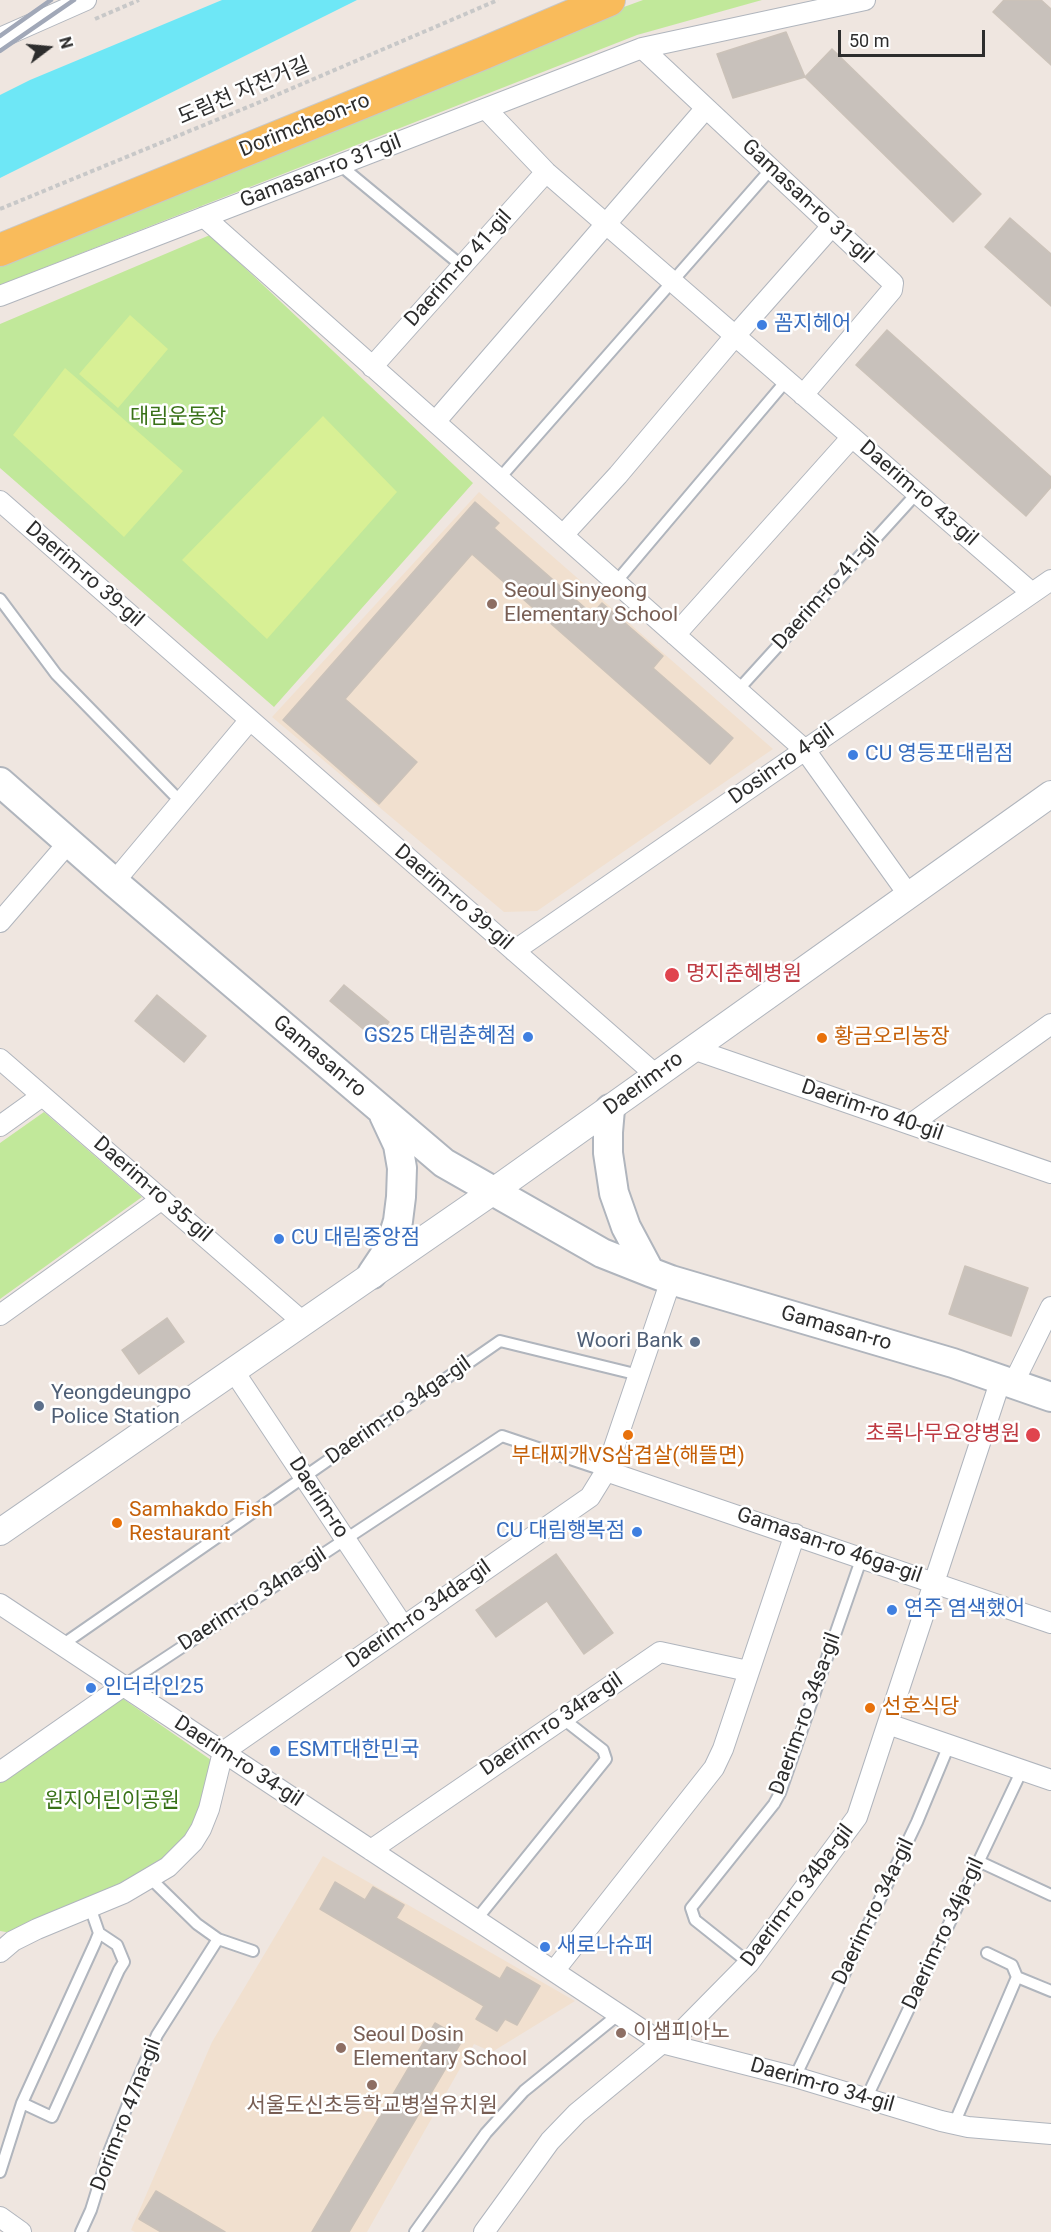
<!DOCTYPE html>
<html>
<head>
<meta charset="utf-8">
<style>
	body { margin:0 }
	#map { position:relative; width:1051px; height:2232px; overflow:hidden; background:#efe6e0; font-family:Roboto,sans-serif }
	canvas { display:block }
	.north { position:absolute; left:18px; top:18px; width:60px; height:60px; -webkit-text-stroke:4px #fff; paint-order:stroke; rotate:74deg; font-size:16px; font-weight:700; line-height:24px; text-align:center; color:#2d2d2d }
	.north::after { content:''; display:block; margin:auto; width:21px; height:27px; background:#2d2d2d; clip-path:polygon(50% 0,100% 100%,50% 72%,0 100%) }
	.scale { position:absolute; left:838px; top:30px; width:147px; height:27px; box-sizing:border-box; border:3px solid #2d2d2d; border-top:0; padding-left:8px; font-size:18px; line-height:21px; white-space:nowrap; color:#2d2d2d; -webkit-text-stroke:4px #fff; paint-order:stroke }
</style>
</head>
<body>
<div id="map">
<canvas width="1051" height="2232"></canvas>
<div class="north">N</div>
<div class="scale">50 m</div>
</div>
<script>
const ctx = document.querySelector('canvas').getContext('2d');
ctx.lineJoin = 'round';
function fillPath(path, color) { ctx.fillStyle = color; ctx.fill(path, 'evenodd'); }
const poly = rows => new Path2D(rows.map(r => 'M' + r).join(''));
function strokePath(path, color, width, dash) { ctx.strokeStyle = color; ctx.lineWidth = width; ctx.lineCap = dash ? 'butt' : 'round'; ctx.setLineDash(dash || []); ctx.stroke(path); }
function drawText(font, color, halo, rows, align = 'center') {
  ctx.font = font + ' Roboto,"Noto Sans KR",sans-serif'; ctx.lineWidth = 5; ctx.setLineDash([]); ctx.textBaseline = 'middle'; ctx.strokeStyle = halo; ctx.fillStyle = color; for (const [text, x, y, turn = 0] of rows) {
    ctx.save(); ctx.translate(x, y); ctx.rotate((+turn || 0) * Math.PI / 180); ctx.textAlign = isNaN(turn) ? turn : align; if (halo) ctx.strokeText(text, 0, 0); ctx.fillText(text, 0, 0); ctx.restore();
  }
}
fillPath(poly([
	[479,492,773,749,537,911,504,912,272,717],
	[323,1856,575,2001,492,2052,474,2044,367,2232,135,2232,131,2230,212,2042]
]), '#f1e0cf');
fillPath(poly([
	[643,0,762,0,637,35,0,285,0,258,594,18],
	[210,235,473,483,274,707,0,468,0,324],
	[44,1112,142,1197,0,1299,0,1143],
	[122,1698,211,1760,204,1806,194,1828,147,1874,12,1933,0,1931,0,1783]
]), '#c1e89a');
fillPath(poly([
	[130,315,168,349,118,408,79,374],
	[65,368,183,471,124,537,13,435],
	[323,416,397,492,267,639,182,560]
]), '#d8f095');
fillPath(poly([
	[222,0,357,0,0,178,0,95,30,80]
]), '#6ee7f6');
const building = poly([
	[1004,0,1041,0,1051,9,1051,65,993,12,1004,0],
	[786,32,805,77,733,98,717,54,786,32],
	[832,49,981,194,953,222,805,77,832,49],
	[1010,218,1051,254,1051,306,985,247,1010,218],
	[887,330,1051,477,1051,487,1026,516,856,365,887,330],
	[475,502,499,523,494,528,592,614,602,603,663,656,653,668,733,738,710,764,472,554,345,699,417,762,379,804,283,720,475,502],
	[344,985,389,1022,375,1039,330,1001,344,985],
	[157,995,206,1036,184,1062,135,1021,157,995],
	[965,1266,1028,1288,1011,1336,949,1314,965,1266],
	[167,1318,184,1342,139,1374,122,1350,167,1318],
	[556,1554,613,1633,584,1654,547,1601,496,1637,476,1610,556,1554],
	[335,1882,365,1900,373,1887,404,1905,396,1918,500,1979,507,1967,540,1986,517,2025,505,2019,497,2031,476,2019,484,2006,320,1909,335,1882],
	[435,2023,463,2039,349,2232,312,2232,435,2023],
	[156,2191,225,2232,161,2232,139,2219,156,2191]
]);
fillPath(building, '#c8c1bb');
strokePath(building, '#cbc2b9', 1.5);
const service = poly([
	[346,170,462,266],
	[499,479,771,169],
	[616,582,786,381],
	[0,599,56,674,181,802],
	[738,690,917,493],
	[62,1645,500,1341,639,1375],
	[123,1686,502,1436,606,1471],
	[978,1861,1051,1895],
	[151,1879,197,1924,218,1939,253,1951],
	[476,1920,606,1759,603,1750,562,1718],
	[987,1953,1012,1965,1017,1977,1051,1991],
	[749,1963,695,1920,691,1908,774,1804,780,1793,862,1557],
	[795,2077,917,1822,949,1745],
	[866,2099,1022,1770],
	[22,2103,52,2117,119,1970,124,1962,117,1945,99,1933],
	[954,2124,1017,1977],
	[0,2172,22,2103,95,1943,99,1933,90,1907],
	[81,2232,91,2210,109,2152,138,2079,157,2035,218,1939],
	[415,2232,486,2133,524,2091,619,2014]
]);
const minor = poly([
	[0,38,86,0],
	[642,48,893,283,892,290,803,395],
	[486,109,546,172,1032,593],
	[204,217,805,750,908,894],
	[0,296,642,48,865,0],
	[372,367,546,172],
	[435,422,706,108],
	[0,501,656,1075],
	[563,535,618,475,735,336,832,226],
	[675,635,852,437],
	[114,882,249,721],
	[0,922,69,842],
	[514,951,1051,580],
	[693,1049,1051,1173],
	[0,1059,303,1322],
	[911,1124,1051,1024],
	[0,1126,42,1096],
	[0,1315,162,1199],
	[233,1370,403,1626],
	[1013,1384,1051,1307],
	[606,1471,1051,1623],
	[0,1604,662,2043,795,2077,941,2121,968,2127,1051,2134],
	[888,1724,1051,1780],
	[0,1772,123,1686],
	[371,1850,660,1652,748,1671],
	[0,1952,13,1941,37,1929,124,1893,168,1867,193,1842,201,1829,209,1809,223,1752,590,1497,606,1471,671,1280],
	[554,1971,714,1768,723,1749,795,1534],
	[0,2217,21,2232],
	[484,2232,550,2141,577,2113,662,2043,678,2035,749,1963,857,1817,1001,1379]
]);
const tertiary = poly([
	[0,1532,495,1190,1051,794]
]);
const secondary = poly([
	[0,782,114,882,444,1163,602,1253,650,1272,671,1280,953,1363,1051,1397],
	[610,1109,608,1132,608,1153,614,1193,626,1227,650,1272],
	[372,1274,390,1247,398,1221,401,1197,402,1168,398,1145,384,1115]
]);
const primary = poly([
	[0,250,484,53,609,0]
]);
strokePath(service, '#b0b5bd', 14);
strokePath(minor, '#b0b5bd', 22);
strokePath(tertiary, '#b0b5bd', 28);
strokePath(secondary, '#b0b5bd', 32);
strokePath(primary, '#c8c8c8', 34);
strokePath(poly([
	[95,19,139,0],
	[0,209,260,102,498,0]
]), '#c8c8c8', 4, [4.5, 3]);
strokePath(service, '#fff', 10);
strokePath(minor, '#fff', 20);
strokePath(tertiary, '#fff', 26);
strokePath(secondary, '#fff', 28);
strokePath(primary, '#f9bb5b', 32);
strokePath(poly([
	[0,36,51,0],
	[0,51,74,0]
]), '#a1a8b8', 4.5);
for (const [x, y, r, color] of [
	[762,325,6,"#3f7fe0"],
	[492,604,6,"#8d6e63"],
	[853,755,6,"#3f7fe0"],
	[672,975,8,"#e0444e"],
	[528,1037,6,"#3f7fe0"],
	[822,1038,6,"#e8710a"],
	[279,1239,6,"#3f7fe0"],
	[695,1342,6,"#5c6f8a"],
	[39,1406,6,"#5c6f8a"],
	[628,1435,6,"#e8710a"],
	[1033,1435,8,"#e0444e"],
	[117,1523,6,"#e8710a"],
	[637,1532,6,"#3f7fe0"],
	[892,1610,6,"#3f7fe0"],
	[91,1688,6,"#3f7fe0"],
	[870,1708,6,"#e8710a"],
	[275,1751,6,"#3f7fe0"],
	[545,1947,6,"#3f7fe0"],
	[621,2033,6,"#8d6e63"],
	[341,2048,6,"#8d6e63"],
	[372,2085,6,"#8d6e63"]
]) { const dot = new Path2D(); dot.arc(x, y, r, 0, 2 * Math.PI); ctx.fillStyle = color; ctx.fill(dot); strokePath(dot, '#fff', 2); }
drawText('21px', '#2d2d2d', '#fff', [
	["도림천 자전거길",244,92,-23],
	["Dorimcheon-ro",305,126,-22],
	["Gamasan-ro 31-gil",321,172,-21],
	["Gamasan-ro 31-gil",807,202,43],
	["Daerim-ro 41-gil",459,269,-48],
	["Daerim-ro 43-gil",918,494,41],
	["Daerim-ro 39-gil",84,575,41],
	["Daerim-ro 41-gil",827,592,-48],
	["Dosin-ro 4-gil",782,765,-35],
	["Daerim-ro 39-gil",453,898,41],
	["Gamasan-ro",319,1057,40],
	["Daerim-ro",644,1084,-36],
	["Daerim-ro 40-gil",872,1111,19],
	["Daerim-ro 35-gil",152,1190,41],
	["Gamasan-ro",836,1329,16],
	["Daerim-ro 34ga-gil",399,1411,-35],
	["Daerim-ro",318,1498,57],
	["Gamasan-ro 46ga-gil",829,1546,19],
	["Daerim-ro 34na-gil",253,1600,-33],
	["Daerim-ro 34da-gil",419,1615,-35],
	["Daerim-ro 34sa-gil",806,1714,-70],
	["Daerim-ro 34ra-gil",552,1725,-34],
	["Daerim-ro 34-gil",238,1762,33],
	["Daerim-ro 34ba-gil",798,1896,-53],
	["Daerim-ro 34a-gil",874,1912,-64],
	["Daerim-ro 34ja-gil",944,1934,-65],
	["Daerim-ro 34-gil",822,2086,16],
	["Dorim-ro 47na-gil",127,2115,-69]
]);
drawText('21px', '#366cbe', '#fff', [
	["꼼지헤어",774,325],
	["CU 영등포대림점",865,755],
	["GS25 대림춘혜점",516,1037,"right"],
	["CU 대림중앙점",291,1239],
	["CU 대림행복점",625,1532,"right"],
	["연주 염색했어",904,1610],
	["인더라인25",103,1688],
	["ESMT대한민국",287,1751],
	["새로나슈퍼",557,1947]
], 'left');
drawText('21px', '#387117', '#fff', [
	["대림운동장",178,418],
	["원지어린이공원",112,1802]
]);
drawText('21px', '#785e54', '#fff', [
	["Seoul Sinyeong",504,592],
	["Elementary School",504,616],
	["이샘피아노",633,2033],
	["Seoul Dosin",353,2036],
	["Elementary School",353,2060],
	["서울도신초등학교병설유치원",372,2107,"center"]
], 'left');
drawText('21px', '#be3a42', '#fff', [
	["명지춘혜병원",686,975],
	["초록나무요양병원",1020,1435,"right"]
], 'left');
drawText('21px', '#c56008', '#fff', [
	["황금오리농장",834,1038],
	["부대찌개VS삼겹살(해뜰면)",628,1457,"center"],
	["Samhakdo Fish",129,1511],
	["Restaurant",129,1535],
	["선호식당",882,1708]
], 'left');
drawText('21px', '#4e5e75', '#fff', [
	["Woori Bank",683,1342],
	["Yeongdeungpo",51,1394,"left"],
	["Police Station",51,1418,"left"]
], 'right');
</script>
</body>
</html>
